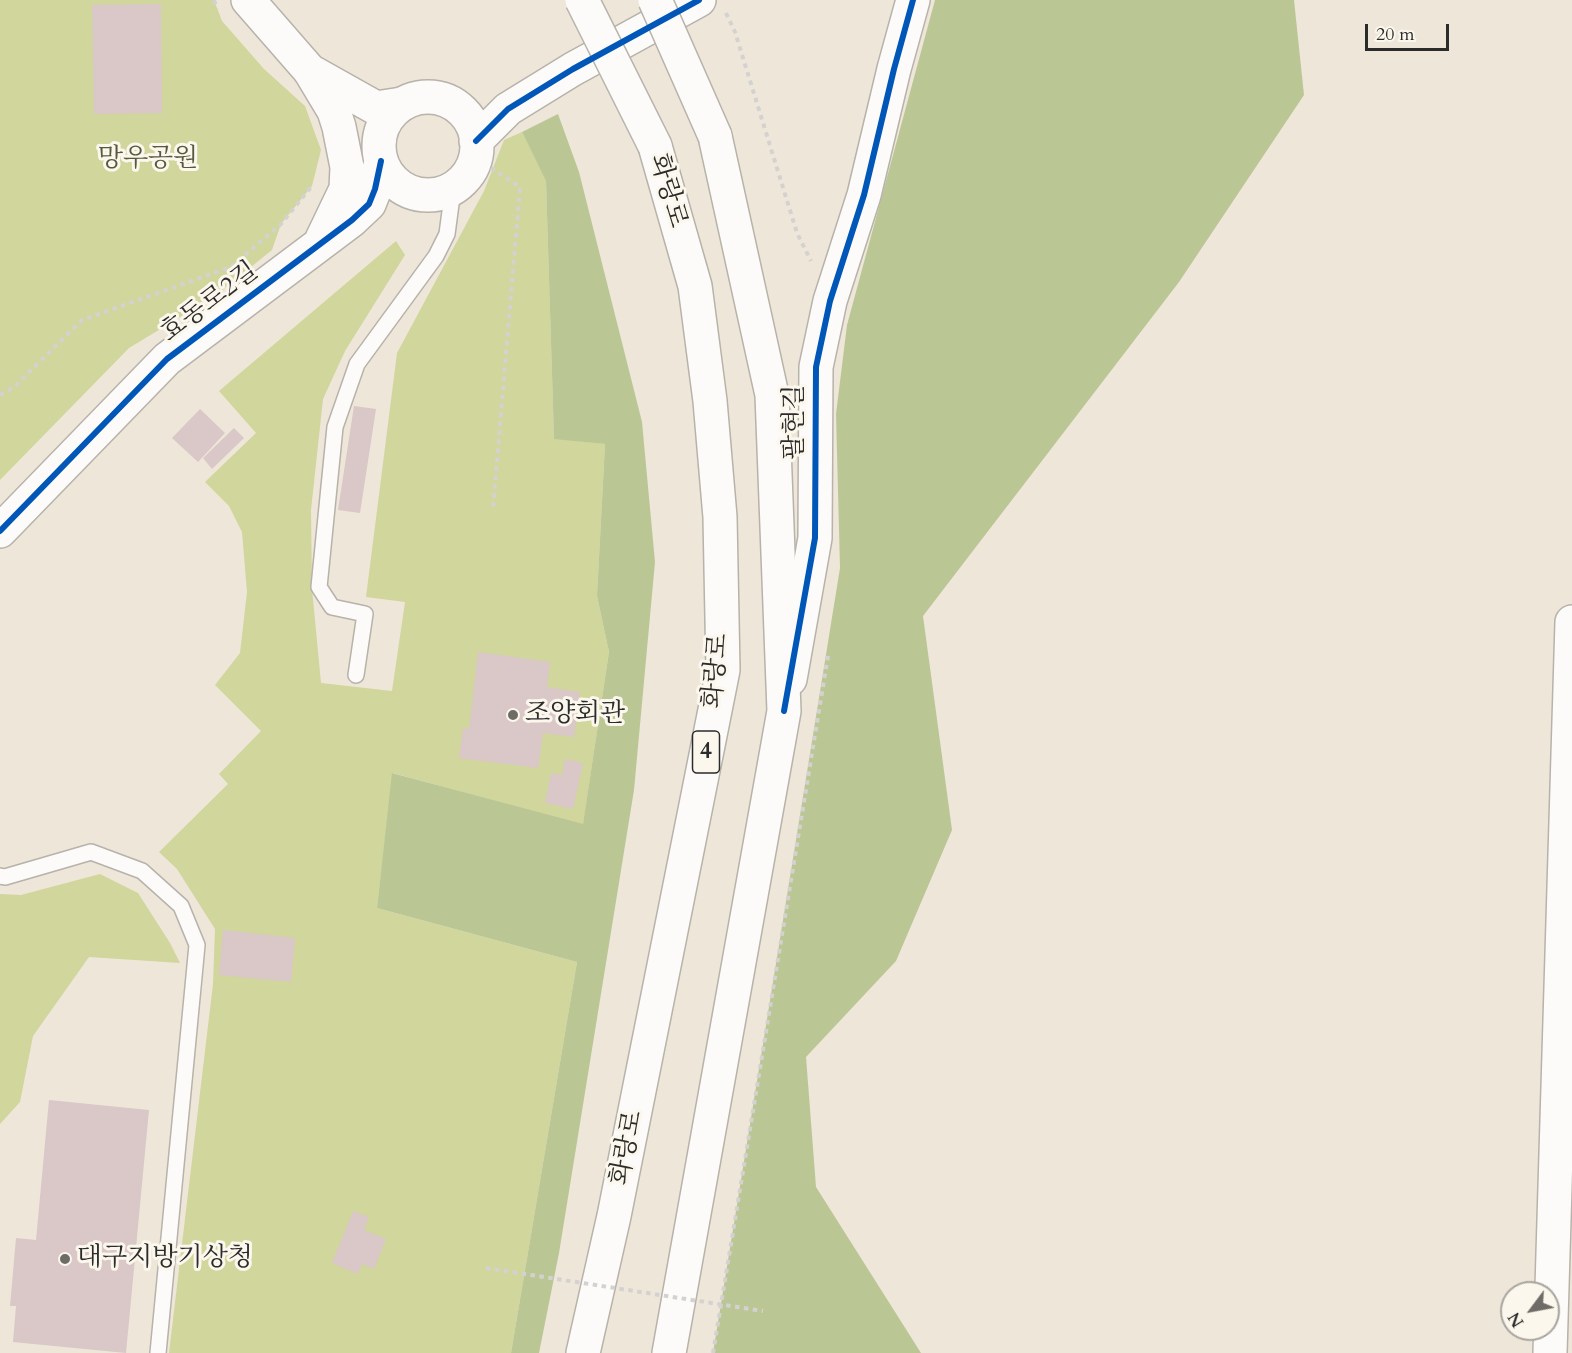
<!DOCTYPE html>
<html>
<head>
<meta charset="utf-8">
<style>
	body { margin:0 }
	#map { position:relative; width:1572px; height:1353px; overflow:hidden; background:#eee6d9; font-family:Cardo,serif }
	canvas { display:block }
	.north { position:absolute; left:1500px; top:1281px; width:60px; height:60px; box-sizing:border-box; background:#fbf7ec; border:2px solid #a8a59f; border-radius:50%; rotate:238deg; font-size:16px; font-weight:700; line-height:24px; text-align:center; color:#2b2b2b }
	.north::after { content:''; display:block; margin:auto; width:21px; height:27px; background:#6f6c68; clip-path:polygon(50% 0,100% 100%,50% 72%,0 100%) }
	.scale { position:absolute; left:1365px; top:24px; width:84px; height:27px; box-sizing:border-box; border:3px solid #2b2b2b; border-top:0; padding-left:8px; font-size:18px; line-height:21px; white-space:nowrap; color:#2b2b2b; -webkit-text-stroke:4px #fbf7ec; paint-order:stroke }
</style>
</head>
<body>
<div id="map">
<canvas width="1572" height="1353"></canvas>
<div class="north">N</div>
<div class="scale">20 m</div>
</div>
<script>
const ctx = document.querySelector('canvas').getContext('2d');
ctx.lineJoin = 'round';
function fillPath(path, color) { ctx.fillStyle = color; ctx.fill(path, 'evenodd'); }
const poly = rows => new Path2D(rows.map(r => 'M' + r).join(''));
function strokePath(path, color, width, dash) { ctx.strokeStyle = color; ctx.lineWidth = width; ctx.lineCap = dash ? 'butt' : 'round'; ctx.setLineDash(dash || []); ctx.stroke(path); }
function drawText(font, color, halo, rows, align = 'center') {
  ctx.font = font + ' Cardo,"Noto Serif KR",serif'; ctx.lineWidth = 6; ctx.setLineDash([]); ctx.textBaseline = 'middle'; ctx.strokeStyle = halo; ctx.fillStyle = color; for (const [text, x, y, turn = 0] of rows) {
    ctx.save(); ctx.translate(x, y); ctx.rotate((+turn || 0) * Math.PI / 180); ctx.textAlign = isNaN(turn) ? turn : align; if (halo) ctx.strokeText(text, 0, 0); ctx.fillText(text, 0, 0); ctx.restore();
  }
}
fillPath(poly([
	[0,0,214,0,222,21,264,69,305,106,321,150,312,186,281,224,272,250,215,296,129,348,0,480],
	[522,132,546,180,554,438,605,444,597,596,609,652,583,825,393,773,377,908,577,962,511,1353,169,1353,213,984,215,929,177,869,159,852,228,784,219,774,261,731,215,685,240,653,247,592,242,532,229,506,205,482,256,433,219,391,396,241,405,255,345,351,323,399,311,510,312,589,321,683,392,691,405,602,366,597,397,353,484,191,504,140],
	[100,874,138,893,170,943,180,963,89,957,33,1036,20,1102,0,1124,0,894,21,895]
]), '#d0d69c');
fillPath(poly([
	[935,0,1294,0,1304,95,1179,282,923,616,952,830,896,961,806,1057,816,1187,921,1353,713,1353,840,568,836,414,847,325],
	[558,114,579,172,642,422,655,562,634,790,559,1253,539,1353,511,1353,577,962,377,908,392,773,583,824,609,652,597,596,605,444,554,439,546,181,522,132]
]), '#bbc695');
fillPath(poly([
	[161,4,162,113,94,114,92,5],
	[354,406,376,409,360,513,338,510],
	[200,409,225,433,198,462,172,438],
	[234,428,244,438,212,469,203,458],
	[478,652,550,662,547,687,580,692,574,737,543,733,538,768,459,758,463,728,469,729],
	[565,759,583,763,573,809,545,803,551,773,562,775],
	[223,930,295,938,291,982,219,975],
	[49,1100,149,1110,126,1353,13,1342,16,1306,10,1306,16,1238,36,1240],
	[353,1211,369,1217,364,1230,386,1239,374,1269,362,1264,358,1274,332,1263]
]), '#dac7c7');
const service = poly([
	[356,675,365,614,332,607,319,587,335,427,357,364,436,256,447,234,453,189],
	[0,876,5,877,91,852,142,871,181,906,197,945,158,1353]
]);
const tertiary = poly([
	[310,71,334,111,339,127,347,167,346,189,322,239],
	'379 146a49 49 0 1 1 98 0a49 49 0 1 1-98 0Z',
	[476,141,508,109,573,69,699,0],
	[0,531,167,359,352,220,369,204,375,189,381,161],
	[790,679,815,538,816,367,830,301,864,195,894,69,913,0]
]);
const secondary = poly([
	[1550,1353,1572,622]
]);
const primary = poly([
	[248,0,310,71,376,108,402,104],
	[583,1353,614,1216,723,670,720,517,710,401,695,286,655,146],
	[669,1353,784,711,772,395,715,136]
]);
strokePath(service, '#b7b2aa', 18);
strokePath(tertiary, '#b7b2aa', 36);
strokePath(secondary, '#b7b2aa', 36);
strokePath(primary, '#b7b2aa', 36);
strokePath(poly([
	[214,0,217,9],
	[726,13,735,32,797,233,811,261],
	[491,168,520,187,493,509],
	[0,395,14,387,82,320,231,267,281,224,311,187],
	[713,1353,828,656]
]), '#d4d2d0', 4, [4.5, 4.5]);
strokePath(service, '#fcfbf9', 15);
strokePath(tertiary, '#fcfbf9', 33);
strokePath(secondary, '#fcfbf9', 33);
strokePath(primary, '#fcfbf9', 33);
const primaryBridge = poly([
	[582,0,655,146],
	[655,0,715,136]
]);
strokePath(primaryBridge, '#b7b2aa', 36, []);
strokePath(poly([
	[486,1268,763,1311]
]), '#d4d2d0', 4, [4.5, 4.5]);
strokePath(primaryBridge, '#fcfbf9', 33);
strokePath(poly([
	[476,141,508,109,573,69,699,0],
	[0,531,167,359,352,220,369,204,375,189,381,161],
	[784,711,815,538,816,367,830,301,864,195,894,69,913,0]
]), '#0057b8', 6);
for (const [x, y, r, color] of [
	[513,715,6,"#6f6c68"],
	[65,1259,6,"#6f6c68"]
]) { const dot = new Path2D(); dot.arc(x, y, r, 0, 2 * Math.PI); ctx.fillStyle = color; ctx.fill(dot); strokePath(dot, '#fbf7ec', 2); }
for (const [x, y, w] of [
	[706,752,27]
]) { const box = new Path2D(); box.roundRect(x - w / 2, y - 21, w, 42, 4.5); ctx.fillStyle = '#fbf7ec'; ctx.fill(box); strokePath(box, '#2b2b2b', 1.5); }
drawText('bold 24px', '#2b2b2b', null, [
	["4",706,752]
]);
drawText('26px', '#555a3e', '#fbf7ec', [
	["망우공원",148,160]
]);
drawText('26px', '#2b2b2b', '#fbf7ec', [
	["화랑로",667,191,74],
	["효동로2길",210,303,-37],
	["팔현길",796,422,-90],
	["화랑로",717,671,-85],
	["화랑로",628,1148,-79]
]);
drawText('26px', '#2b2b2b', '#fbf7ec', [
	["조양회관",525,715],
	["대구지방기상청",77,1259]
], 'left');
</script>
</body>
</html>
